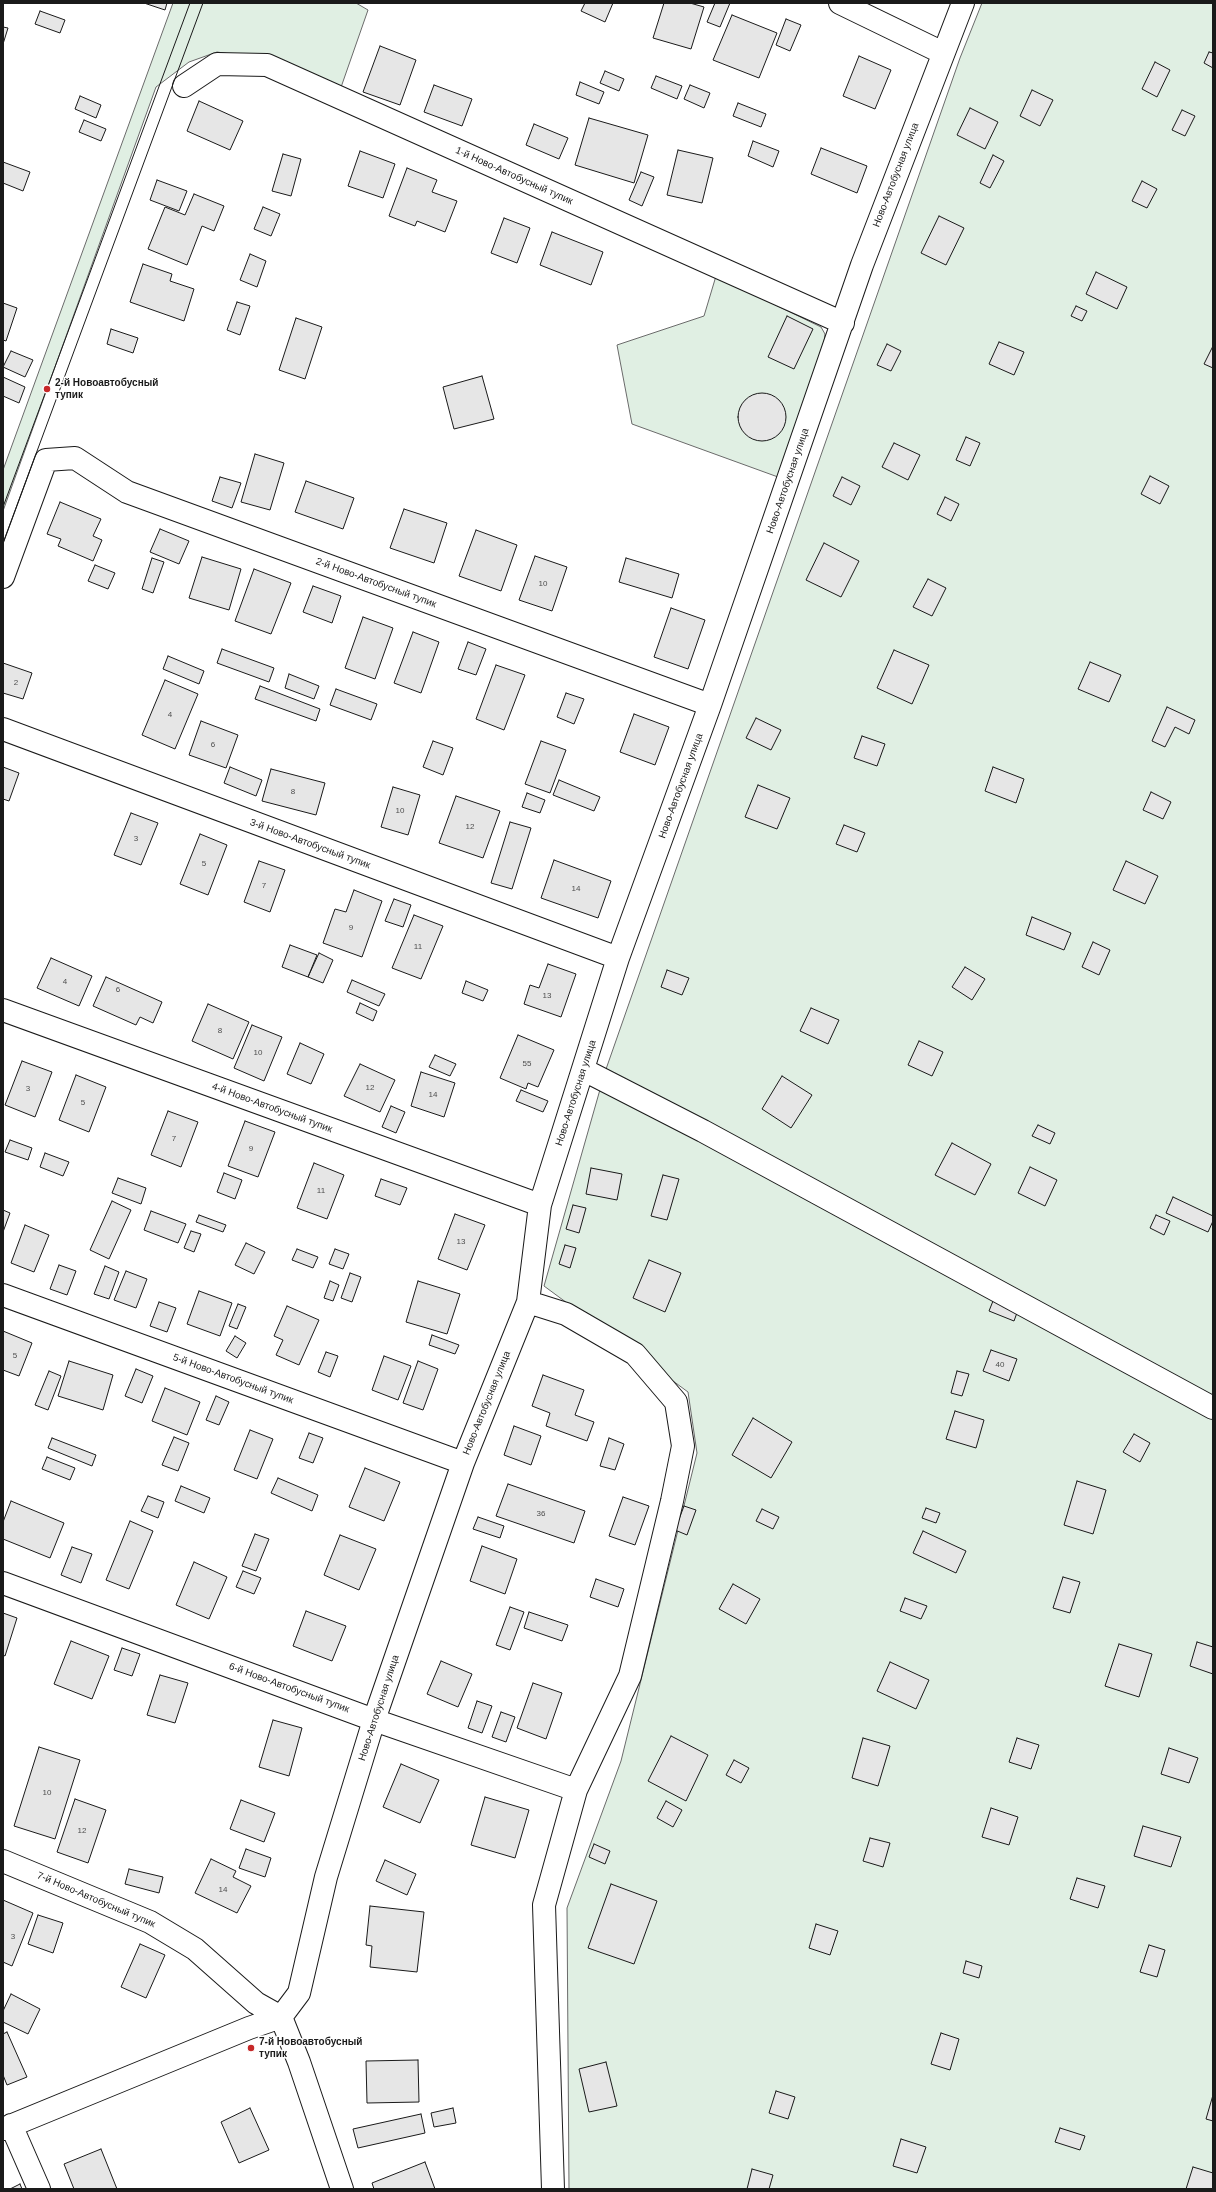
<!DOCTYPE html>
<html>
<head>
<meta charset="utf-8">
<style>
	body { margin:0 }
	#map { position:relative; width:1216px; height:2192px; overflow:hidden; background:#fff; font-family:Helvetica,sans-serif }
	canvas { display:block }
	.frame { position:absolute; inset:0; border:4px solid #1a1a1a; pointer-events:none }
</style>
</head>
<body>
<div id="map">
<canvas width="1216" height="2192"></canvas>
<div class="frame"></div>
</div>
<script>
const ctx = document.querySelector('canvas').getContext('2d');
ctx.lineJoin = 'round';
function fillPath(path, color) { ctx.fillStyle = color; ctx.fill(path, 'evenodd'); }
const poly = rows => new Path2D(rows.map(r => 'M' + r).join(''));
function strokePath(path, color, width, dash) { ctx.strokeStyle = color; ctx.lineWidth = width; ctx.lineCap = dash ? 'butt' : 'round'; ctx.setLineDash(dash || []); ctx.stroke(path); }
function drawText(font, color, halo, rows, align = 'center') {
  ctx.font = font + ' Helvetica,sans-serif'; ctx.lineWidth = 3; ctx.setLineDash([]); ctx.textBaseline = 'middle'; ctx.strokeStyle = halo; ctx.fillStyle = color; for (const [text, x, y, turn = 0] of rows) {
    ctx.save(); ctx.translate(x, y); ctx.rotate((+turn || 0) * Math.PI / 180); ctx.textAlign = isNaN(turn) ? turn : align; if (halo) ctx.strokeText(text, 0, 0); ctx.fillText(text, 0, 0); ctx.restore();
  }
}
const green = poly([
	[173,3,356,3,368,10,339,93,269,60,217,52,189,62,156,87,3,511,3,470,173,3],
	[982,3,1213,3,1213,2189,569,2189,567,1908,621,1761,697,1453,688,1392,544,1286,605,1072,960,58,982,3],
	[716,276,821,327,825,334,824,342,778,477,632,424,617,345,704,316,716,276]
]);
fillPath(green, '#e0efe3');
strokePath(green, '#6a6a6a', 1);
const building = poly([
	[144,3,167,3,165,10,144,3],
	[585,3,613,3,605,22,581,11,585,3],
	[664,3,690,3,704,7,691,49,653,38,664,3],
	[715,3,730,3,720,27,707,22,715,3],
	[40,11,65,20,60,33,35,24,40,11],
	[732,15,777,33,759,78,713,60,732,15],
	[786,19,801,25,790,51,776,45,786,19],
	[3,27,8,28,3,44,3,27],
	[380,46,416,60,400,105,363,92,380,46],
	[1209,52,1213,53,1213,68,1204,63,1209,52],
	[859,56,891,70,875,109,843,96,859,56],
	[1155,62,1170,70,1157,97,1142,89,1155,62],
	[605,71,624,79,619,91,600,83,605,71],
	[656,76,682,86,677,99,651,88,656,76],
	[580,82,604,92,599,104,576,95,580,82],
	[434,85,472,99,462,126,424,112,434,85],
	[690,85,710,93,704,108,684,99,690,85],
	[1032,90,1053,100,1040,126,1020,116,1032,90],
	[80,96,101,105,96,118,75,109,80,96],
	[199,101,243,121,230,150,187,131,199,101],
	[738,103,766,114,761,127,733,116,738,103],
	[970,108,998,122,985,149,957,135,970,108],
	[1182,110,1195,116,1185,136,1172,130,1182,110],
	[589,118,648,135,634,183,575,165,589,118],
	[84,120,106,129,101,141,79,132,84,120],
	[534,124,568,138,559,159,526,145,534,124],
	[753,141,779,151,773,167,748,156,753,141],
	[821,148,867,166,857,193,811,174,821,148],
	[678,150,713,158,702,203,667,195,678,150],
	[360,151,395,164,383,198,348,186,360,151],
	[283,154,301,159,291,196,272,191,283,154],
	[993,155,1004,161,990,188,980,183,993,155],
	[3,162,30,172,23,191,3,183,3,162],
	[407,168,437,180,432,192,457,201,445,232,417,221,415,226,389,216,407,168],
	[641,172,654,177,642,206,629,200,641,172],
	[157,180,187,191,179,211,150,200,157,180],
	[1142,181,1157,189,1147,208,1132,201,1142,181],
	[194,194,224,206,214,231,202,226,187,265,148,249,165,207,185,215,194,194],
	[263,207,280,214,271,236,254,229,263,207],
	[939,216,964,228,946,265,921,253,939,216],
	[504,218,530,228,517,263,491,253,504,218],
	[552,232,603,252,591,285,540,265,552,232],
	[250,254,266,261,257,287,240,280,250,254],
	[143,264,172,274,170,281,194,289,184,321,130,302,143,264],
	[1096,272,1127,287,1117,309,1086,294,1096,272],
	[237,302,250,306,240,335,227,330,237,302],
	[3,303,17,308,6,341,3,340,3,303],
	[1076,306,1087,311,1082,321,1071,316,1076,306],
	[787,316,813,329,794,369,768,357,787,316],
	[296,318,322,327,305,379,279,370,296,318],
	[111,329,138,338,133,353,107,344,111,329],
	[999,342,1024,352,1014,375,989,364,999,342],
	[887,344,901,351,891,371,877,365,887,344],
	[1213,346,1213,368,1204,364,1213,346],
	[11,351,33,360,25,377,3,367,11,351],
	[482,376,494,419,454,429,443,387,482,376],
	[3,377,25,387,19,403,3,396,3,377],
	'738 417a24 24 0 1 1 48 0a24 24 0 1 1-48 0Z',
	[966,437,980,443,970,466,956,460,966,437],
	[894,443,920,455,908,480,882,467,894,443],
	[255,454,284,463,270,510,241,502,255,454],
	[1150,476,1169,486,1160,504,1141,494,1150,476],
	[220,477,241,483,232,508,212,501,220,477],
	[842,477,860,486,851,505,833,496,842,477],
	[306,481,354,498,343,529,295,512,306,481],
	[945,497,959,504,951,521,937,514,945,497],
	[60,502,101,519,93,536,102,540,93,561,58,546,61,539,47,534,60,502],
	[404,509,447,523,434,563,390,548,404,509],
	[160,529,189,541,179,564,150,552,160,529],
	[476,530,517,545,501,591,459,576,476,530],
	[824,543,859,561,841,597,806,580,824,543],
	[535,556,567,567,552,611,519,600,535,556],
	[202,557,241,569,229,610,189,598,202,557],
	[152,558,164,562,153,593,142,589,152,558],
	[626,558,679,574,672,598,619,582,626,558],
	[95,565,115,573,108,589,88,581,95,565],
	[254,569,291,583,271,634,235,621,254,569],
	[928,579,946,588,932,616,913,607,928,579],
	[313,586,341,596,332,623,303,612,313,586],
	[671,608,705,620,688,669,654,657,671,608],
	[363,617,393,628,375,679,345,668,363,617],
	[413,632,439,642,421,693,394,683,413,632],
	[468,642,486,649,476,675,458,669,468,642],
	[222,649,274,668,269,682,217,663,222,649],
	[894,650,929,665,912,704,877,688,894,650],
	[168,656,204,671,199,684,163,669,168,656],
	[1090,662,1121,675,1109,702,1078,689,1090,662],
	[3,663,32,673,23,699,3,693,3,663],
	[496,665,525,675,504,730,476,719,496,665],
	[289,674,319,686,314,699,285,688,289,674],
	[165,680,198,694,175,749,142,735,165,680],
	[260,686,320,709,316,721,255,699,260,686],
	[336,689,377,704,371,720,330,705,336,689],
	[566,693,584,699,574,724,557,717,566,693],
	[1167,707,1195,720,1189,734,1175,727,1165,747,1152,741,1167,707],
	[634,714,669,727,655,765,620,752,634,714],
	[756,718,781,730,771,750,746,738,756,718],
	[201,721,238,735,226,768,189,755,201,721],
	[862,736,885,744,877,766,854,758,862,736],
	[433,741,453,748,443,775,423,767,433,741],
	[541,741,566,750,550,793,525,784,541,741],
	[3,767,19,773,9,801,3,799,3,767],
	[230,767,262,780,256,796,224,783,230,767],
	[993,767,1024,779,1016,803,985,791,993,767],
	[271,769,325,783,316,815,262,801,271,769],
	[559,780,600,797,594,811,553,795,559,780],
	[758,785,790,798,777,829,745,817,758,785],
	[393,787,420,795,408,835,381,827,393,787],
	[1151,792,1171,802,1163,819,1143,810,1151,792],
	[527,793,545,800,540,813,522,807,527,793],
	[456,796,500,811,483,858,439,843,456,796],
	[131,813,158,823,141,865,114,855,131,813],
	[510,822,531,828,512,889,491,883,510,822],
	[844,825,865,833,857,852,836,844,844,825],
	[200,834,227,845,208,895,180,884,200,834],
	[554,860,611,881,598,918,541,898,554,860],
	[259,861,285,870,270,912,244,902,259,861],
	[1126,861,1158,876,1145,904,1113,890,1126,861],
	[354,890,382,901,362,957,323,943,335,909,346,912,354,890],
	[394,899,411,905,403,927,385,921,394,899],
	[414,915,443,926,421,979,392,968,414,915],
	[1032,917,1071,933,1064,950,1026,935,1032,917],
	[1093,942,1110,950,1099,975,1082,967,1093,942],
	[290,945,317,955,308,977,282,967,290,945],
	[319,953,333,960,323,983,308,977,319,953],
	[51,958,92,976,79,1006,37,988,51,958],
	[548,964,576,974,561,1017,524,1004,530,985,539,988,548,964],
	[965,967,985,979,972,1000,952,987,965,967],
	[667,970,689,978,682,995,661,987,667,970],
	[106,977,162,1002,153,1023,140,1017,136,1025,93,1006,106,977],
	[352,980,385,994,379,1006,347,992,352,980],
	[466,981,488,990,483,1001,462,993,466,981],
	[360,1003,377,1011,373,1021,356,1013,360,1003],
	[208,1004,249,1022,233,1059,192,1041,208,1004],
	[811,1008,839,1020,828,1044,800,1031,811,1008],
	[252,1025,282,1037,264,1081,234,1068,252,1025],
	[518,1035,554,1050,538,1087,528,1083,526,1089,500,1078,518,1035],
	[919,1041,943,1052,932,1076,908,1065,919,1041],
	[300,1043,324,1054,311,1084,287,1074,300,1043],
	[435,1055,456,1064,450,1076,429,1067,435,1055],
	[22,1061,52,1072,35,1117,5,1105,22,1061],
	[360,1064,395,1080,380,1112,344,1096,360,1064],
	[421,1072,455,1083,444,1117,411,1106,421,1072],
	[76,1075,106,1087,89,1132,59,1120,76,1075],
	[782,1076,812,1095,791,1128,762,1109,782,1076],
	[521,1090,548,1101,543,1112,516,1101,521,1090],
	[391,1106,405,1112,396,1133,382,1127,391,1106],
	[168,1111,198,1122,181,1167,151,1155,168,1111],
	[245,1121,275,1132,258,1177,228,1166,245,1121],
	[1038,1125,1055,1133,1050,1144,1032,1136,1038,1125],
	[10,1140,32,1148,28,1160,5,1152,10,1140],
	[952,1143,991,1164,975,1195,935,1175,952,1143],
	[45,1153,69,1162,63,1176,40,1167,45,1153],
	[314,1163,344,1175,327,1219,297,1208,314,1163],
	[1030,1167,1057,1180,1045,1206,1018,1193,1030,1167],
	[591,1168,622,1174,617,1200,586,1194,591,1168],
	[224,1173,242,1180,235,1199,217,1192,224,1173],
	[663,1175,679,1179,667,1220,651,1216,663,1175],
	[118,1178,146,1188,141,1204,112,1193,118,1178],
	[381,1179,407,1188,400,1205,375,1196,381,1179],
	[1173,1197,1213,1216,1213,1221,1208,1232,1166,1213,1173,1197],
	[112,1201,131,1210,109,1259,90,1250,112,1201],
	[573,1205,586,1208,579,1233,566,1229,573,1205],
	[3,1210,10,1213,3,1232,3,1210],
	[151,1211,186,1224,178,1243,144,1230,151,1211],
	[455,1214,485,1225,467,1270,438,1259,455,1214],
	[199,1215,226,1225,223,1232,196,1222,199,1215],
	[1156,1215,1170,1221,1164,1235,1150,1228,1156,1215],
	[25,1225,49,1235,34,1272,11,1263,25,1225],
	[191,1231,201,1234,194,1252,184,1248,191,1231],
	[246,1243,265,1252,254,1274,235,1265,246,1243],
	[565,1245,576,1248,570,1268,559,1264,565,1245],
	[297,1249,318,1257,313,1268,292,1260,297,1249],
	[335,1249,349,1254,343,1269,329,1264,335,1249],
	[649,1260,681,1273,665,1312,633,1298,649,1260],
	[59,1265,76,1271,67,1295,50,1289,59,1265],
	[105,1266,119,1272,109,1299,94,1294,105,1266],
	[126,1271,147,1279,136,1308,114,1300,126,1271],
	[350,1273,361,1277,352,1302,341,1298,350,1273],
	[330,1281,339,1285,333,1301,324,1298,330,1281],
	[418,1281,460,1294,447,1334,406,1322,418,1281],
	[199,1291,232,1303,220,1336,187,1324,199,1291],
	[993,1301,1018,1310,1014,1321,989,1311,993,1301],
	[159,1302,176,1308,167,1332,150,1326,159,1302],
	[238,1304,246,1307,237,1329,229,1326,238,1304],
	[287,1306,319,1320,299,1365,276,1355,283,1340,274,1336,287,1306],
	[3,1331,32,1343,19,1376,3,1370,3,1331],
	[432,1335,459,1345,455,1354,429,1345,432,1335],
	[235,1336,246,1343,237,1358,226,1351,235,1336],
	[991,1350,1017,1359,1009,1381,983,1371,991,1350],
	[326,1352,338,1356,330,1377,318,1372,326,1352],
	[384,1356,411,1366,398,1400,372,1390,384,1356],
	[69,1361,113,1375,103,1410,58,1396,69,1361],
	[418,1361,438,1369,423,1410,403,1403,418,1361],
	[136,1369,153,1376,142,1403,125,1396,136,1369],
	[49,1371,61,1376,48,1410,35,1405,49,1371],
	[957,1371,969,1374,962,1396,951,1393,957,1371],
	[543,1375,584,1390,575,1415,594,1422,587,1441,546,1426,550,1413,532,1406,543,1375],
	[165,1388,200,1402,187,1435,152,1421,165,1388],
	[216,1396,229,1402,219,1425,206,1420,216,1396],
	[955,1411,984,1420,976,1448,946,1439,955,1411],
	[753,1418,792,1442,771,1478,732,1455,753,1418],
	[514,1426,541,1436,531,1465,504,1455,514,1426],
	[250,1430,273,1439,257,1479,234,1470,250,1430],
	[309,1433,323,1438,313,1463,299,1458,309,1433],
	[1134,1434,1150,1443,1140,1462,1123,1452,1134,1434],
	[174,1437,189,1443,178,1471,162,1465,174,1437],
	[52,1438,96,1455,92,1466,48,1448,52,1438],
	[609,1438,624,1444,615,1470,600,1466,609,1438],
	[47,1457,75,1468,70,1480,42,1469,47,1457],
	[365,1468,400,1482,384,1521,349,1507,365,1468],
	[278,1478,318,1495,312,1511,271,1493,278,1478],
	[1077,1481,1106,1490,1093,1534,1064,1525,1077,1481],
	[508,1484,585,1511,574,1543,496,1516,508,1484],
	[181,1486,210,1498,204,1513,175,1501,181,1486],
	[148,1496,164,1502,158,1518,141,1511,148,1496],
	[623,1497,649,1506,635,1545,609,1536,623,1497],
	[11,1501,64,1523,50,1558,3,1539,3,1522,11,1501],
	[684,1506,696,1510,687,1535,675,1530,684,1506],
	[926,1508,940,1513,936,1523,922,1518,926,1508],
	[762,1509,779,1517,773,1529,756,1521,762,1509],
	[478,1517,504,1526,500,1538,473,1529,478,1517],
	[130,1521,153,1531,129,1589,106,1580,130,1521],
	[923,1531,966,1551,956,1573,913,1553,923,1531],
	[255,1534,269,1539,256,1571,242,1566,255,1534],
	[340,1535,376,1549,359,1590,324,1575,340,1535],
	[482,1546,517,1559,505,1594,470,1581,482,1546],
	[72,1547,92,1554,81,1583,61,1575,72,1547],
	[194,1562,227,1577,209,1619,176,1605,194,1562],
	[243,1571,261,1578,254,1594,236,1587,243,1571],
	[1063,1577,1080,1582,1070,1613,1053,1608,1063,1577],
	[596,1579,624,1589,618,1607,590,1597,596,1579],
	[733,1584,760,1599,746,1624,719,1609,733,1584],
	[905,1598,927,1606,921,1619,900,1611,905,1598],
	[510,1607,524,1612,510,1650,496,1645,510,1607],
	[306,1611,346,1626,332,1661,293,1646,306,1611],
	[529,1612,568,1625,562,1641,524,1628,529,1612],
	[3,1613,17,1618,5,1656,3,1655,3,1613],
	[71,1641,109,1656,92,1699,54,1684,71,1641],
	[1197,1642,1213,1647,1213,1674,1190,1666,1197,1642],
	[1119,1644,1152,1654,1139,1697,1105,1686,1119,1644],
	[122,1648,140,1654,132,1676,114,1670,122,1648],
	[441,1661,472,1674,458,1707,427,1694,441,1661],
	[890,1662,929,1680,916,1709,877,1691,890,1662],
	[160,1675,188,1683,175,1723,147,1715,160,1675],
	[533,1683,562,1693,546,1739,517,1728,533,1683],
	[477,1701,492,1706,482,1733,468,1728,477,1701],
	[501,1712,515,1717,506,1742,492,1737,501,1712],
	[273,1720,302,1728,289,1776,259,1767,273,1720],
	[671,1736,708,1755,686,1801,648,1781,671,1736],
	[863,1738,890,1746,878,1786,852,1778,863,1738],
	[1017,1738,1039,1745,1031,1769,1009,1762,1017,1738],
	[39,1747,80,1760,55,1839,14,1826,39,1747],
	[1169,1748,1198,1758,1189,1783,1161,1774,1169,1748],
	[734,1760,749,1768,741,1783,726,1775,734,1760],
	[401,1764,439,1780,420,1823,383,1807,401,1764],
	[485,1797,529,1810,515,1858,471,1845,485,1797],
	[75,1799,106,1810,88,1863,57,1852,75,1799],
	[241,1800,275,1813,264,1842,230,1829,241,1800],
	[666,1801,682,1810,673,1827,657,1818,666,1801],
	[991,1808,1018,1817,1009,1845,982,1837,991,1808],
	[1143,1826,1181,1837,1171,1867,1134,1856,1143,1826],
	[870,1838,890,1843,883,1867,863,1861,870,1838],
	[594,1844,610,1851,605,1864,589,1857,594,1844],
	[246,1849,271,1858,265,1877,239,1868,246,1849],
	[211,1859,236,1871,233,1877,251,1886,237,1913,195,1893,211,1859],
	[385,1860,416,1874,407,1895,376,1881,385,1860],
	[129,1869,163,1877,159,1893,125,1884,129,1869],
	[1077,1878,1105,1886,1098,1908,1070,1899,1077,1878],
	[611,1884,657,1901,634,1964,588,1948,611,1884],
	[3,1900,33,1913,12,1966,3,1962,3,1900],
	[370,1906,424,1912,417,1972,370,1967,372,1946,366,1945,370,1906],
	[38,1915,63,1923,53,1953,28,1944,38,1915],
	[816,1924,838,1931,830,1955,809,1948,816,1924],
	[140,1944,165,1955,146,1998,121,1987,140,1944],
	[1149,1945,1165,1950,1157,1977,1140,1972,1149,1945],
	[966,1961,982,1966,979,1978,963,1973,966,1961],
	[11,1994,40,2009,28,2034,3,2022,3,2011,11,1994],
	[7,2032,27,2077,7,2085,3,2075,3,2034,7,2032],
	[941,2033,959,2039,950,2070,931,2064,941,2033],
	[418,2060,419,2102,367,2103,366,2061,418,2060],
	[606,2062,617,2106,589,2112,579,2069,606,2062],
	[776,2091,795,2097,788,2119,769,2113,776,2091],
	[1213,2095,1213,2121,1206,2119,1213,2095],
	[250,2108,269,2150,239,2163,221,2122,250,2108],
	[453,2108,456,2123,434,2127,431,2113,453,2108],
	[421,2114,425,2133,358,2148,353,2129,421,2114],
	[1060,2128,1085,2136,1080,2150,1055,2142,1060,2128],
	[901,2139,926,2147,917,2173,893,2166,901,2139],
	[101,2149,117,2189,74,2189,64,2164,101,2149],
	[425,2162,435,2189,374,2189,372,2183,425,2162],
	[1193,2167,1213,2173,1213,2189,1186,2189,1193,2167],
	[752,2169,773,2175,769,2189,747,2189,752,2169],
	[20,2184,22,2189,10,2189,20,2184]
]);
fillPath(building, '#e6e6e6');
strokePath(building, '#1a1a1a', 1);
const street = poly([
	[840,3,943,53],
	[184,86,217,64,267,65,843,323],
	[3,577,46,460,75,458,127,492,710,705],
	[3,729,618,958],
	[3,1010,540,1205],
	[584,1070,703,1131,1213,1408],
	[3,1295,463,1463],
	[528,1302,566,1314,635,1354,676,1402,683,1446,672,1501,630,1676,576,1790,544,1905,553,2189],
	[3,1583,374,1720,576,1790],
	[3,1861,150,1922,195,1949,256,2003,281,2017],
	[281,2017,299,1993,326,1877,374,1720,463,1463,528,1302,540,1205,618,958,710,705,862,265,963,3],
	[281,2017,299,2062,342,2189],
	[11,2125,39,2189],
	[3,2129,249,2028,281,2017]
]);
strokePath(street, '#1a1a1a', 24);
strokePath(street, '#fff', 22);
strokePath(poly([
	[3,507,190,3],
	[3,543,203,3]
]), '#1a1a1a', 1);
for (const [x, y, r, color] of [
	[47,389,4,"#c62828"],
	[251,2048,4,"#c62828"]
]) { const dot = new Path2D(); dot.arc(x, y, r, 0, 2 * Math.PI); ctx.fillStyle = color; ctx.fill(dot); strokePath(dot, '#fff', 1.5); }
drawText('8px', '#4d4d4d', null, [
	["10",543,584],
	["2",16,683],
	["4",170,715],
	["6",213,745],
	["8",293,792],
	["10",400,811],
	["12",470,827],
	["3",136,839],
	["5",204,864],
	["7",264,886],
	["14",576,889],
	["9",351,928],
	["11",418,947],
	["4",65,982],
	["6",118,990],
	["13",547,996],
	["8",220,1031],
	["10",258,1053],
	["55",527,1064],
	["12",370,1088],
	["3",28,1089],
	["14",433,1095],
	["5",83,1103],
	["7",174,1139],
	["9",251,1149],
	["11",321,1191],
	["13",461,1242],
	["5",15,1356],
	["40",1000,1365],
	["36",541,1514],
	["10",47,1793],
	["12",82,1831],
	["14",223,1890],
	["3",13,1937]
]);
drawText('10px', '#1a1a1a', '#fff', [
	["Ново-Автобусная улица",896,175,-69],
	["1-й Ново-Автобусный тупик",514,176,24],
	["Ново-Автобусная улица",788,481,-71],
	["2-й Ново-Автобусный тупик",376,583,20],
	["Ново-Автобусная улица",681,786,-70],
	["3-й Ново-Автобусный тупик",310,844,20],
	["Ново-Автобусная улица",576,1093,-72],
	["4-й Ново-Автобусный тупик",272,1108,20],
	["5-й Ново-Автобусный тупик",233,1379,20],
	["Ново-Автобусная улица",487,1403,-68],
	["6-й Ново-Автобусный тупик",289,1688,20],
	["Ново-Автобусная улица",379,1708,-72],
	["7-й Ново-Автобусный тупик",96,1900,23]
]);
drawText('bold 10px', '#1a1a1a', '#fff', [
	["2-й Новоавтобусный",55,383],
	["тупик",55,395],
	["7-й Новоавтобусный",259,2042],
	["тупик",259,2054]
], 'left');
</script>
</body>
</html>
